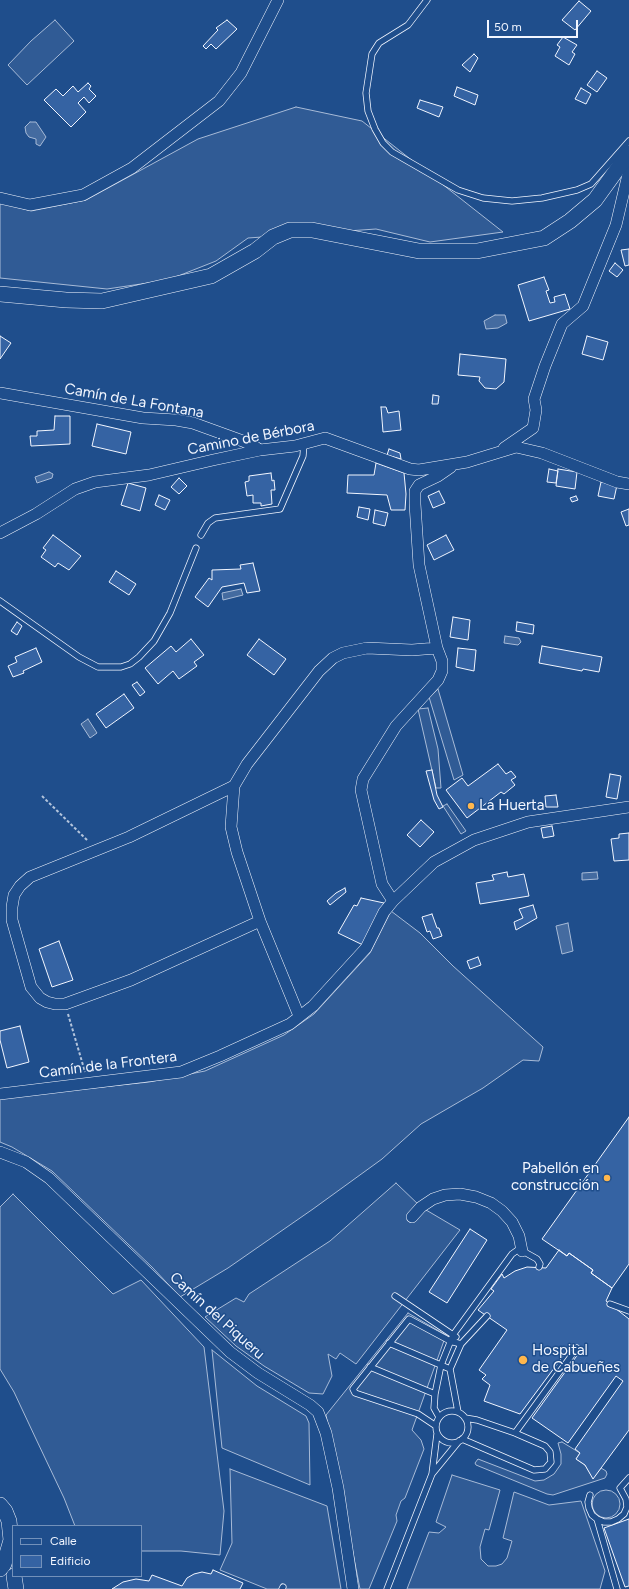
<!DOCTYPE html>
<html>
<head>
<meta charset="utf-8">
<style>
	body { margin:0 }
	#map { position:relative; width:629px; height:1589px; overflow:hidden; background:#1f4e8c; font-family:Figtree,sans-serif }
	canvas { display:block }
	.legend { position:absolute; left:12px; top:1525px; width:130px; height:52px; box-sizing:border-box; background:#1f4e8c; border:1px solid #7391ba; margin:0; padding:5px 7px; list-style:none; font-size:12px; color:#f2f6ff }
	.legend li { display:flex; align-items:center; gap:8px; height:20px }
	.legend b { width:20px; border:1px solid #7391ba }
	.scale { position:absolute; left:487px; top:20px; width:91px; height:18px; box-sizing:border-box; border:2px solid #f2f6ff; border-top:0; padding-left:5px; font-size:12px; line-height:14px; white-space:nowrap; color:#f2f6ff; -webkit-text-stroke:3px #1f4e8c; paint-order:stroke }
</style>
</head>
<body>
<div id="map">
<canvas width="629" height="1589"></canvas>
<ul class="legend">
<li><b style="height:5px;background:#1f4e8c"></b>Calle</li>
<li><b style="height:11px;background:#3563a3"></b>Edificio</li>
</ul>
<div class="scale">50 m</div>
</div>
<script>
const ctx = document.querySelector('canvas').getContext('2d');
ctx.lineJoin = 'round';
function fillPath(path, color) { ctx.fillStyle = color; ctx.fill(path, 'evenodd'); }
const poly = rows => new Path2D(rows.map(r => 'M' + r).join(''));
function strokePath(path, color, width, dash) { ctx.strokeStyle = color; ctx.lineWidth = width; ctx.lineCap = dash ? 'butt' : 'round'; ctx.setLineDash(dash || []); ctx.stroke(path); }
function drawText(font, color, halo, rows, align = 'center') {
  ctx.font = font + ' Figtree,sans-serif'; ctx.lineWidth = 3; ctx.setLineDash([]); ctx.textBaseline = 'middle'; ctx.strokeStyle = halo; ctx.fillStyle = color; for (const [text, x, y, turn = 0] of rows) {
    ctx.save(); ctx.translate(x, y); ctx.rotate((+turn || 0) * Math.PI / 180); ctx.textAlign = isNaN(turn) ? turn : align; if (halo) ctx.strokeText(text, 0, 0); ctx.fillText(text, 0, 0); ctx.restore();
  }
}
const built = poly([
	[55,20,74,41,27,85,8,65,31,41,55,20],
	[296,107,362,121,503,232,430,242,376,229,248,238,216,261,168,280,107,289,0,278,0,202,31,211,86,200,198,139,296,107],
	[438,689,463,775,454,780,429,697,438,689],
	[428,708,438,749,441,788,436,788,418,709,428,708],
	[447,804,466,831,461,834,443,806,447,804],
	[391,911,420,933,453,966,543,1047,539,1061,523,1060,483,1088,421,1124,382,1159,313,1209,228,1268,180,1297,153,1268,52,1171,12,1147,0,1142,0,1099,27,1095,149,1082,205,1071,284,1035,314,1014,370,953,391,911],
	[396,1183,421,1207,460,1230,356,1364,340,1353,336,1359,328,1354,332,1376,323,1394,309,1393,264,1366,236,1346,205,1317,236,1298,244,1302,249,1294,330,1241,396,1183],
	[13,1194,113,1294,141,1280,204,1347,224,1511,220,1555,181,1551,141,1551,141,1526,75,1526,64,1498,36,1439,14,1392,0,1369,0,1207,13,1194],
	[408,1313,446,1335,412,1430,421,1440,424,1449,405,1498,401,1501,396,1515,397,1521,369,1589,360,1589,326,1415,408,1313],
	[212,1350,257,1386,306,1416,309,1423,310,1485,222,1448,212,1350],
	[562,1442,580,1453,576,1459,585,1465,593,1478,601,1468,606,1471,607,1474,605,1478,553,1495,547,1494,476,1465,475,1463,478,1459,535,1481,544,1480,554,1474,561,1464,561,1454,558,1443,562,1442],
	[230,1469,327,1506,341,1589,267,1589,220,1570,232,1543,230,1469],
	[452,1475,500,1490,489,1530,485,1529,480,1547,481,1559,488,1566,496,1566,502,1564,507,1558,512,1541,503,1538,514,1492,549,1505,581,1501,605,1571,600,1589,407,1589,429,1532,439,1533,446,1527,436,1522,452,1475],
	'592 1504a14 14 0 1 1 28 0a14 14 0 1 1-28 0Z'
]);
fillPath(built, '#305b95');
strokePath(built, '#a8bbd7', 1);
const water = poly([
	[30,122,36,122,46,137,40,146,36,144,36,139,29,137,26,133,25,127,30,122],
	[495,315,505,315,507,323,498,328,486,329,484,321,495,315],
	[49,472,53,474,52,478,37,483,35,477,49,472],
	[241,589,243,595,223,600,222,593,241,589],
	[505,636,519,638,521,642,518,645,504,643,505,636],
	[88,719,97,733,90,738,81,724,88,719],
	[597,872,598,879,582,880,582,873,597,872],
	[568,923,573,951,562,954,556,926,568,923]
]);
fillPath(water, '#446ba0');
strokePath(water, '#a8bbd7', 1);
const building = poly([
	[579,1,591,11,575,30,562,20,579,1],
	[227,20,237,29,216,49,211,44,206,49,203,46,218,30,216,28,227,20],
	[563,37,577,45,572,52,575,54,569,65,555,56,560,47,557,45,563,37],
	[474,54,478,58,470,72,462,65,474,54],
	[597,71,607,78,597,92,587,85,597,71],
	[88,83,91,86,89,89,96,96,89,103,84,97,78,103,86,112,71,127,44,100,56,89,63,96,73,86,78,92,88,83],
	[457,87,478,95,475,105,454,96,457,87],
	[581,88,591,94,586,104,575,99,581,88],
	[420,100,443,107,439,117,417,108,420,100],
	[629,249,629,265,625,266,621,250,629,249],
	[615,263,623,270,617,277,609,271,615,263],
	[544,277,549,290,546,291,550,303,555,302,554,297,565,294,570,309,529,321,518,285,544,277],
	[0,336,11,343,0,359,0,336],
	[587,336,608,342,603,360,582,354,587,336],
	[460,354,506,359,504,382,496,389,485,388,479,381,480,377,458,375,460,354],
	[433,395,439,396,438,404,432,404,433,395],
	[381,407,386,407,388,413,399,411,401,430,383,432,381,407],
	[55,416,70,416,70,444,31,446,30,436,37,436,37,431,54,430,55,416],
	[97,424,131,432,126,454,92,446,97,424],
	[389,449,400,453,401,459,387,455,389,449],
	[376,463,404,473,406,494,405,510,391,510,387,495,347,493,348,475,374,475,376,463],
	[549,469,558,471,556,483,547,482,549,469],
	[558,469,577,472,575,489,556,486,558,469],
	[271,473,272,481,274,480,275,490,271,490,272,504,261,506,261,503,253,503,253,495,247,496,245,482,249,481,249,476,271,473],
	[179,478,187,486,179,494,171,487,179,478],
	[601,482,617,485,614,499,598,496,601,482],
	[128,483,146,488,140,511,121,505,128,483],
	[439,491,445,503,433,508,428,496,439,491],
	[159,495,170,500,165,510,155,505,159,495],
	[576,496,578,500,572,502,570,498,576,496],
	[359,507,370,509,368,520,357,517,359,507],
	[629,509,629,525,626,526,621,512,629,509],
	[375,510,388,513,385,526,373,523,375,510],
	[53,535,81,556,69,570,58,563,55,567,41,557,46,550,43,548,53,535],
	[446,535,454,550,434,560,427,545,446,535],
	[253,563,260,591,247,593,244,583,222,587,208,607,195,597,209,578,212,580,212,570,241,569,240,565,253,563],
	[116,571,136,584,129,595,109,582,116,571],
	[453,617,470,620,468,640,450,637,453,617],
	[17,622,22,626,17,635,11,631,17,622],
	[517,622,534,625,533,634,516,631,517,622],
	[191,639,204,655,194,662,197,666,179,679,173,671,158,684,145,668,171,646,176,652,191,639],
	[259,639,286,659,274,675,247,655,259,639],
	[542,646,602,657,599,672,583,669,582,671,539,663,542,646],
	[36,648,42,662,23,671,24,673,13,677,8,666,17,662,15,657,36,648],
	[458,648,476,650,474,671,456,667,458,648],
	[137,682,145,692,140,696,132,685,137,682],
	[124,694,134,708,106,728,96,714,124,694],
	[498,764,506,774,511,771,516,777,511,780,515,785,504,794,501,792,467,818,446,790,462,778,468,786,498,764],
	[432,770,437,795,443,807,439,809,434,800,426,771,432,770],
	[610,774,621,776,617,799,606,797,610,774],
	[556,795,558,807,546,807,545,796,556,795],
	[421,820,434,832,420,847,407,835,421,820],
	[552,826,554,836,543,838,541,828,552,826],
	[629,833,629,860,614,861,611,839,619,838,619,834,629,833],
	[507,872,508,877,524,874,529,896,480,904,476,883,494,880,492,875,507,872],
	[345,888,346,892,330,905,327,901,336,893,345,888],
	[361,898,384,903,363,945,338,933,354,905,357,906,361,898],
	[533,905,537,918,516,930,514,922,523,918,519,909,533,905],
	[432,914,437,928,439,928,442,936,433,939,430,931,427,932,422,917,432,914],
	[59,941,73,980,52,987,39,949,59,941],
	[478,957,481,965,470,969,467,961,478,957],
	[20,1026,29,1062,7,1068,0,1040,0,1031,20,1026],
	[629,1117,629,1264,612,1288,591,1273,593,1270,569,1253,567,1256,542,1239,629,1117],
	[470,1229,487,1240,447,1303,429,1292,470,1229],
	[559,1250,567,1256,569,1253,593,1270,591,1273,612,1288,606,1301,629,1319,629,1430,593,1479,585,1465,576,1459,580,1453,575,1449,623,1381,616,1376,568,1443,532,1418,581,1350,572,1344,520,1414,484,1401,490,1385,482,1379,486,1375,479,1370,507,1330,478,1310,494,1291,491,1289,502,1274,504,1278,515,1271,527,1267,546,1268,559,1250],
	[629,1519,629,1586,625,1587,604,1528,629,1519],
	[213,1570,243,1583,240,1589,112,1589,123,1582,136,1579,149,1581,152,1575,182,1586,187,1578,194,1574,202,1572,211,1574,213,1570]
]);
fillPath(building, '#3563a3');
strokePath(building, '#f2f6ff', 1);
const lane = poly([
	[427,0,408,25,379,43,372,54,366,93,368,111,375,129,383,143,392,152,458,190,483,198,512,201,542,198,577,190,591,184,629,141],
	[201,535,208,523,215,518,280,509,303,456,304,443],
	[0,601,79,657,98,667,121,667,130,664,139,657,154,641,170,613,196,548],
	[395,1296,456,1337],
	[610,1304,629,1311],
	[389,1343,450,1369,458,1412],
	[370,1367,435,1394],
	[450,1369,461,1344,487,1316],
	'436 1427a16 16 0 1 1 32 0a16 16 0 1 1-32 0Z',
	[439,1417,434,1408,435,1394,441,1365,453,1335,512,1254,519,1249,537,1259,540,1264,539,1267],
	[436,1426,418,1414,355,1393,353,1389,409,1319,450,1341,461,1344],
	[515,1433,577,1348],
	[462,1439,534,1470,545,1469,551,1462,550,1452,545,1446,515,1433,477,1420,465,1418],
	[432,1474,459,1441],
	[590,1495,588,1502,589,1508,592,1515,597,1519,604,1522,611,1522,618,1519,624,1514,627,1507,626,1499,620,1488,629,1478],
	[597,1519,617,1589],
	[282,1589,283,1587],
	[387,1589,432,1474,437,1434]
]);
const street = poly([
	[0,198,30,205,83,195,132,168,219,101,241,73,278,0],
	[0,393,143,418,176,420,193,423,251,444,260,450],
	[504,448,533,428,536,410,534,399,545,366,562,324,583,306,616,225,629,170],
	[0,533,36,514,75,489,95,482,149,475,213,460,260,450,295,446,325,438,410,469,419,470,467,462,516,447,542,453,617,482,629,484],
	[234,786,129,837,30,877,20,886,14,895,12,907,12,920,31,987,40,998,47,1002,55,1004,65,1004,131,980,260,921],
	[393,901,382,884,361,790,363,779,396,726,438,680,442,671,442,661,437,648,419,565,415,504,415,491,419,485,438,476,451,467],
	[299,1016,260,921,237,852,231,827,234,786,247,764,319,671,333,658,343,653,367,648,412,650,437,648],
	[0,1094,181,1072,220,1056,290,1024,313,1006,366,948,384,912,393,901,434,862,474,840,528,822,629,807],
	[0,1152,26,1162,49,1178,230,1352,258,1373,310,1405,318,1412,326,1433,338,1488,353,1589],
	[412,1217,421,1207,433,1199,445,1195,460,1194,476,1197,491,1203,502,1211,512,1222,519,1236,522,1251]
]);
const secondary = poly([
	[0,294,66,300,102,301,211,276,255,251,273,237,290,230,312,230,419,251,477,251,544,238,570,221,595,200,629,153],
	[0,1505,5,1511,9,1521,11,1540,4,1564,0,1569],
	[14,1576,16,1589]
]);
strokePath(lane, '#f2f6ff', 7);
strokePath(street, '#f2f6ff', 12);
strokePath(secondary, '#f2f6ff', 16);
strokePath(poly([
	[42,796,88,841],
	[68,1014,85,1072]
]), '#b3c4dc', 2, [3, 2]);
strokePath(lane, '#1f4e8c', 5.5);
strokePath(street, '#1f4e8c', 11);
strokePath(secondary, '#1f4e8c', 15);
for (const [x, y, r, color] of [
	[471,806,4,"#ffb74d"],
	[607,1178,4,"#ffb74d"],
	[523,1360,5,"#ffb74d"]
]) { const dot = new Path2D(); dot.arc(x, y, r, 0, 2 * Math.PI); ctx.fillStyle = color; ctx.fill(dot); strokePath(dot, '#1f4e8c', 1.5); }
drawText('15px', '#f2f6ff', '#1f4e8c', [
	["Camín de La Fontana",134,401,10],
	["Camino de Bérbora",251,438,-11],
	["Camín de la Frontera",108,1065,-7],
	["Camín del Piqueru",217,1316,42]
]);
drawText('15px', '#f2f6ff', '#1f4e8c', [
	["La Huerta",479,806],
	["Pabellón en",599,1169,"right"],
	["construcción",599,1186,"right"],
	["Hospital",532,1351],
	["de Cabueñes",532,1368]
], 'left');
</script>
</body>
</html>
